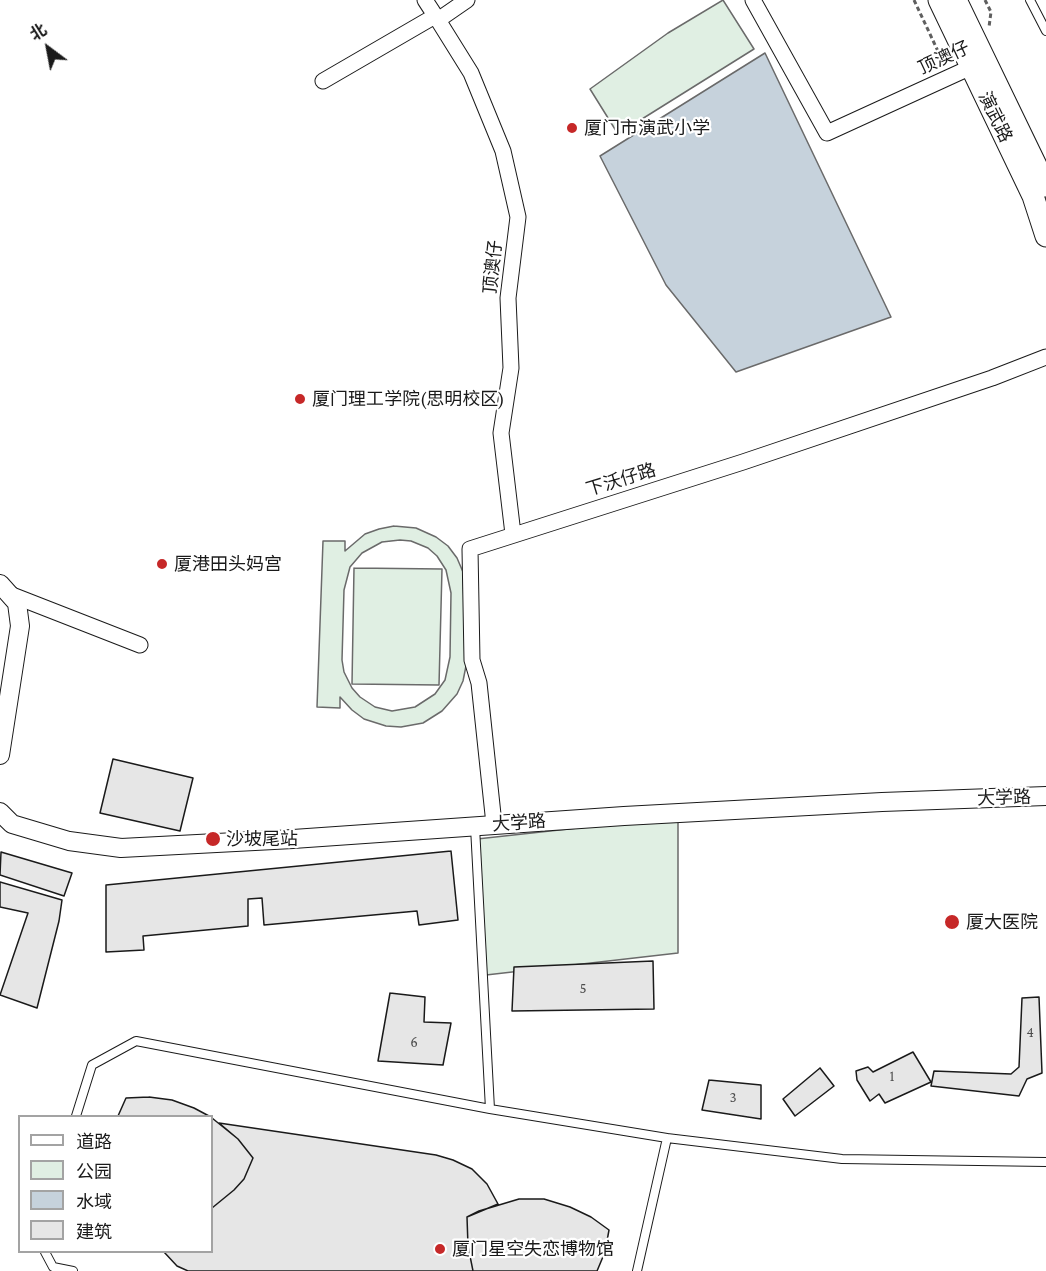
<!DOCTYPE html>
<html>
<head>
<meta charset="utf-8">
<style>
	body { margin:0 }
	#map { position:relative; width:1046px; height:1271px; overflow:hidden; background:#fff; font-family:"Crimson Pro","Noto Sans SC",serif }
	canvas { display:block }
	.legend { position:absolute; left:18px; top:1115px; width:195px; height:138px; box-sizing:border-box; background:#fff; border:2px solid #a3a3a3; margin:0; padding:8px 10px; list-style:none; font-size:18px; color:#1a1a1a }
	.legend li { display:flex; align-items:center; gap:12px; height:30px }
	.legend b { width:30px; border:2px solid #a3a3a3 }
	.north { position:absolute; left:18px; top:18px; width:60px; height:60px; -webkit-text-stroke:4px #fff; paint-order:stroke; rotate:328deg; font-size:16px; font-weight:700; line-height:24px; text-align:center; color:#1a1a1a }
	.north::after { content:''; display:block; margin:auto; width:21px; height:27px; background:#1a1a1a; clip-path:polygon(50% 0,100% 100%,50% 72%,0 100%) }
</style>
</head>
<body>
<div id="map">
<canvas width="1046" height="1271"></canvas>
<ul class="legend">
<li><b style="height:8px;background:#fff"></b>道路</li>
<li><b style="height:16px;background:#e0efe3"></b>公园</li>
<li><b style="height:16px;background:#c6d2dc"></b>水域</li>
<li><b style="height:16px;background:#e6e6e6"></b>建筑</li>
</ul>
<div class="north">北</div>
</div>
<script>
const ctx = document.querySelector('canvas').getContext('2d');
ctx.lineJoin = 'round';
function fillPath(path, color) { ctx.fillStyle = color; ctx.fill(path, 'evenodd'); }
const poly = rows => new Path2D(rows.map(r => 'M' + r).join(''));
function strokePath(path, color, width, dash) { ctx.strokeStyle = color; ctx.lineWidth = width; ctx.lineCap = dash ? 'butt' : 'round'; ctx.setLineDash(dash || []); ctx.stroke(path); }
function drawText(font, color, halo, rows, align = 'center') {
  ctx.font = font + ' "Crimson Pro","Noto Sans SC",serif'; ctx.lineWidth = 4.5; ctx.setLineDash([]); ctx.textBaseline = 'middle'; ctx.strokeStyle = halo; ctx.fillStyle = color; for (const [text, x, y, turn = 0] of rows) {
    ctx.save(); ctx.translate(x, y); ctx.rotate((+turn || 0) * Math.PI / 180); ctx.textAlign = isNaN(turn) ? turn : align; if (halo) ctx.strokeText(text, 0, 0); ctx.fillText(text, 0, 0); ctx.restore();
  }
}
const green = poly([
	[723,0,754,49,618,134,590,89,668,33,723,0],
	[394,526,416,528,436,537,448,546,457,558,463,572,466,666,463,681,457,694,442,711,423,723,401,727,386,726,364,719,352,710,340,697,340,708,317,707,323,541,345,541,345,551,365,534,379,529,394,526],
	[400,540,411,541,428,548,437,556,446,570,451,593,450,657,445,680,435,694,415,707,392,711,375,707,360,697,352,688,344,672,342,660,344,590,350,567,362,553,382,542,400,540],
	[354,568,442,569,439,685,352,684,354,568],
	[678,817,678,953,486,975,477,839,678,817]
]);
fillPath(green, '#e0efe3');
strokePath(green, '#6a6a6a', 1.5);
const water = poly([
	[765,53,891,317,736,372,666,285,600,156,765,53]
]);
fillPath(water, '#c6d2dc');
strokePath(water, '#6a6a6a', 1.5);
const building = poly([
	[113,759,193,778,180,831,100,813,113,759],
	[451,851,458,920,419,925,417,911,264,925,262,898,248,899,248,926,143,936,144,950,106,952,106,885,451,851],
	[1,852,72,873,64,896,0,875,1,852],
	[0,882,62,900,59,921,37,1008,0,995,28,913,0,907,0,882],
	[653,961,654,1009,512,1011,514,967,653,961],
	[390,993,425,997,424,1022,451,1023,443,1065,378,1061,390,993],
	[1039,997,1042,1073,1027,1079,1019,1096,931,1086,934,1071,1011,1074,1019,1067,1022,998,1039,997],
	[913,1052,931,1082,885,1103,879,1094,870,1101,857,1080,856,1071,868,1067,873,1072,913,1052],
	[820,1068,834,1086,795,1116,783,1099,820,1068],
	[709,1080,761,1085,761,1119,702,1110,709,1080],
	[149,1097,172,1100,194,1108,209,1116,118,1116,126,1098,149,1097],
	[212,1118,238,1139,253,1158,244,1179,234,1190,212,1208,212,1118],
	[219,1123,436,1155,453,1160,472,1169,487,1184,498,1204,467,1217,468,1246,473,1271,188,1271,177,1266,164,1252,212,1252,212,1208,234,1190,244,1179,253,1158,238,1139,219,1123],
	[519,1199,544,1199,570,1207,591,1217,609,1230,605,1252,597,1271,473,1271,468,1246,467,1217,479,1211,519,1199]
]);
fillPath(building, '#e6e6e6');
strokePath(building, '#1a1a1a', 1.5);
const service = poly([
	[1030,0,1046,31],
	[475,827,490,1109,667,1138,842,1159,1046,1162],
	[76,1116,92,1065,136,1041,490,1109],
	[45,1252,53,1267,73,1271],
	[637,1271,667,1138]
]);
const minor = poly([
	[425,0,438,20],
	[467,0,438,20,471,73,503,151,518,217,508,298,511,368,501,433,513,534],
	[753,0,827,133,980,63],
	[323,81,435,16],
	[12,595,140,645],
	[494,824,479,683,472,660,470,549,743,462,992,378,1046,357]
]);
const tertiary = poly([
	[0,584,17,603,20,626,0,755],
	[0,812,12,824,69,841,121,848,293,839,624,816,882,802,1046,796]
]);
const secondary = poly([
	[939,0,1033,196,1046,236],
	[956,0,1046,186]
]);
strokePath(service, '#1a1a1a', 10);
strokePath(minor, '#1a1a1a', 17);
strokePath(tertiary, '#1a1a1a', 20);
strokePath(secondary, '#1a1a1a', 23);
strokePath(poly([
	[914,0,944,64],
	[985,0,991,12,989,27]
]), '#5f5f5f', 3, [4.5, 3]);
strokePath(service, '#fff', 8);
strokePath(minor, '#fff', 15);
strokePath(tertiary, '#fff', 18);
strokePath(secondary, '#fff', 21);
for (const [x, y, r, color] of [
	[572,128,6,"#c62828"],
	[300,399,6,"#c62828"],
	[162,564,6,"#c62828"],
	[213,839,8,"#c62828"],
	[952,922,8,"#c62828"],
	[440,1249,6,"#c62828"]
]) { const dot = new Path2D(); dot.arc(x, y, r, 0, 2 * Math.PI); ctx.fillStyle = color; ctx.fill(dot); strokePath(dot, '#fff', 2); }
drawText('15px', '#4d4d4d', null, [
	["5",583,988],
	["4",1030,1032],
	["6",414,1042],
	["1",892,1076],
	["3",733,1097]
]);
drawText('18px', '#1a1a1a', '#fff', [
	["顶澳仔",944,58,-25],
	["演武路",995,117,64],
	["顶澳仔",493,267,-84],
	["下沃仔路",621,480,-17],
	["大学路",1004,798,-2],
	["大学路",519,823,-4]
]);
drawText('18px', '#1a1a1a', '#fff', [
	["厦门市演武小学",584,128],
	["厦门理工学院(思明校区)",312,399],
	["厦港田头妈宫",174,564],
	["沙坡尾站",226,839],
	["厦大医院",966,922],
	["厦门星空失恋博物馆",452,1249]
], 'left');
</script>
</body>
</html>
